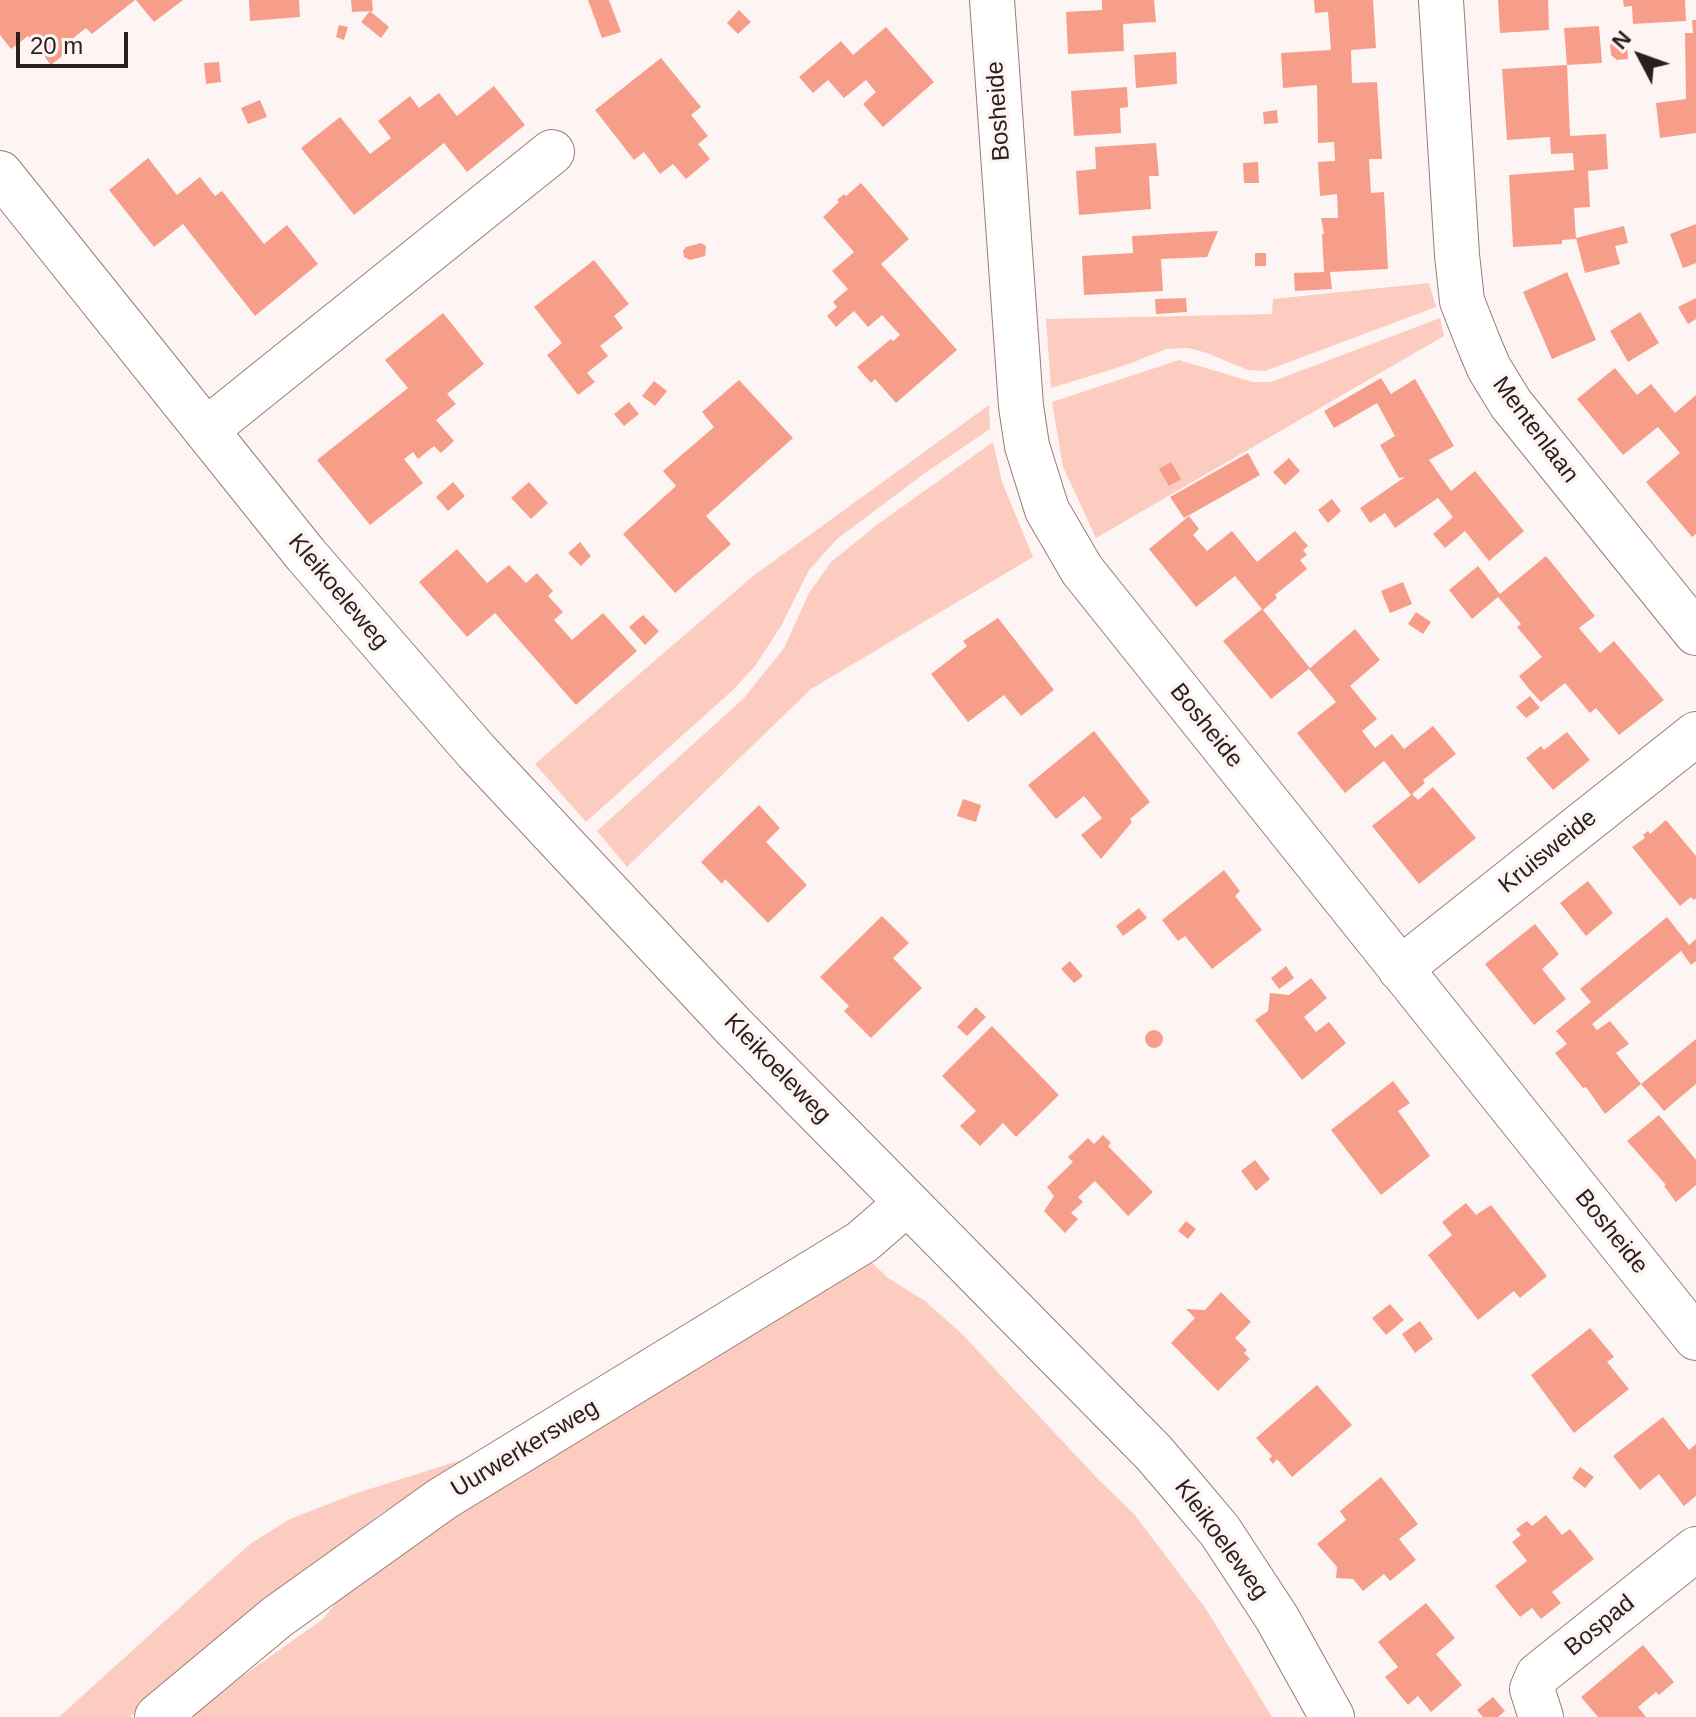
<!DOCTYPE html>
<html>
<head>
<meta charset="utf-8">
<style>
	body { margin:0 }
	#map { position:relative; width:1696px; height:1717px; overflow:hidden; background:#fdf5f4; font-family:Arial,sans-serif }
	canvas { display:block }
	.north { position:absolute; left:1600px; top:16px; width:80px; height:80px; -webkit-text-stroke:6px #fdf5f4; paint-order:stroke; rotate:311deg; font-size:22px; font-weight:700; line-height:32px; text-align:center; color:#2b1e1b }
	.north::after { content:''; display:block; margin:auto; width:28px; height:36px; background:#2b1e1b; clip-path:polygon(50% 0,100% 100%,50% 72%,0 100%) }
	.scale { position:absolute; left:16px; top:32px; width:112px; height:36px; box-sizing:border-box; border:4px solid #2b1e1b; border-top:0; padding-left:10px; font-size:24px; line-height:28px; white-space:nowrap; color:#2b1e1b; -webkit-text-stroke:6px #fdf5f4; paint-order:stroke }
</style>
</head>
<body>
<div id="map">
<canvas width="1696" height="1717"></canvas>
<div class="north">N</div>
<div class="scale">20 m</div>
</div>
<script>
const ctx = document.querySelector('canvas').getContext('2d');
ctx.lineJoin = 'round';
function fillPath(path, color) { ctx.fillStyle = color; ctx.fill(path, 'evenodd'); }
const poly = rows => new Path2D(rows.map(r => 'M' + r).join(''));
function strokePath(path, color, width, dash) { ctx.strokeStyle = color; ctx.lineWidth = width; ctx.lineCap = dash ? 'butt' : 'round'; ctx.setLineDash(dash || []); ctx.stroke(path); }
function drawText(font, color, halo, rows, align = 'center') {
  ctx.font = font + ' Arial,sans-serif'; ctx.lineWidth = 7; ctx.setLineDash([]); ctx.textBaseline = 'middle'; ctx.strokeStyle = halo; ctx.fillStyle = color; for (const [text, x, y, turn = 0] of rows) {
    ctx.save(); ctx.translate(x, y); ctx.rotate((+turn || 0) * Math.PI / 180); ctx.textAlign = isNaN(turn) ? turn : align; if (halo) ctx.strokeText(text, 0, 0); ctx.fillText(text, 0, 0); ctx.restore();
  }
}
fillPath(poly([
	[1429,283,1436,307,1265,371,1248,370,1207,353,1188,348,1166,349,1129,364,1051,388,1046,319,1272,314,1273,299],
	[1440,318,1444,336,1096,538,1063,467,1052,402,1179,360,1253,382,1271,382],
	[989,405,990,429,925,473,837,539,809,570,781,626,755,666,734,689,586,822,535,764,753,576],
	[993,442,1002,482,1033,557,811,689,627,867,597,831,744,698,784,648,809,593,831,562,878,524],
	[862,1253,888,1278,925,1301,962,1334,1098,1479,1134,1514,1206,1609,1272,1717,185,1717,323,1619,355,1577],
	[477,1455,380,1514,130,1717,59,1717,250,1544,290,1519,354,1494]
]), '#fcccc1');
fillPath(poly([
	[0,0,135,0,92,34,86,28,72,39,76,45,51,65,28,36,11,49,0,35],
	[136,0,183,0,154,22],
	[249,0,299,0,300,17,250,21],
	[351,0,372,0,373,11,352,12],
	[588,0,609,0,621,32,602,38],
	[1102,0,1154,0,1156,22,1123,24,1124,51,1068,54,1066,12,1102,10],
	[1314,0,1373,0,1376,48,1351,50,1352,83,1377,82,1382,159,1369,159,1371,193,1384,192,1388,269,1330,272,1332,289,1295,291,1294,273,1324,272,1322,234,1324,234,1321,218,1338,218,1337,194,1320,196,1318,162,1335,161,1334,142,1318,143,1317,85,1283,88,1281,53,1331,50,1328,12,1315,13],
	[1498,0,1548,0,1549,30,1500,33],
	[1623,0,1685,0,1686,21,1633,24,1632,6,1624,7],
	[739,10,751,22,738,34,727,23],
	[370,11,389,27,381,38,361,22],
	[1692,20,1696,20,1696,133,1660,138,1656,103,1686,99,1685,33,1693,33],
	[339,25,348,27,344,40,336,37],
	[1599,26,1602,63,1567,65,1570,136,1606,134,1608,169,1588,171,1590,207,1574,208,1576,239,1562,240,1562,244,1513,247,1509,175,1574,170,1573,153,1551,154,1550,137,1507,140,1502,69,1567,65,1564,28],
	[886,27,934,82,883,127,863,104,876,92,866,80,844,98,828,80,813,93,799,77,841,41,853,55],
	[1627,43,1628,59,1617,60,1611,55,1610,44],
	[1176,52,1177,84,1136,88,1134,55],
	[661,58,701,107,691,115,708,136,698,144,710,159,686,179,673,164,660,174,644,152,634,160,595,110],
	[219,62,221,82,206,84,204,63],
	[494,86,525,125,467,172,444,143,354,215,301,148,340,117,370,154,391,138,378,121,410,96,419,108,439,93,457,116],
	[1127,87,1128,107,1120,108,1121,133,1074,136,1071,91],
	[260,100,267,117,248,124,241,108],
	[1277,110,1278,123,1264,124,1263,112],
	[1156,143,1159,176,1149,176,1151,209,1079,215,1076,171,1096,169,1095,147],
	[148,158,177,195,200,177,215,196,222,191,264,244,287,225,318,264,255,316,183,224,154,247,109,190],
	[1258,162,1259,183,1244,183,1243,163],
	[861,183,909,239,881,264,957,350,896,403,875,379,871,383,857,367,891,339,893,341,900,335,882,315,868,327,854,311,836,327,827,316,837,307,833,302,848,289,832,271,854,252,823,217,839,202,837,200,844,194,846,196],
	[1696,224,1696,263,1683,268,1670,234],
	[1624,226,1628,243,1615,246,1620,264,1585,273,1576,238],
	[1218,231,1207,257,1161,259,1163,291,1084,295,1082,256,1133,253,1132,236],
	[701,243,706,246,705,256,690,260,684,257,683,251,686,247],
	[1255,253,1266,253,1266,266,1255,266],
	[594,260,629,304,614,316,623,328,600,346,608,356,587,373,595,382,578,395,547,355,562,343,534,307],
	[1567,272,1596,340,1552,359,1523,292],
	[1186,298,1187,312,1156,314,1155,299],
	[1696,298,1696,319,1688,324,1678,307],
	[1640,312,1659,343,1628,362,1610,331],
	[443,313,484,364,447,394,456,404,436,420,454,441,441,453,434,446,418,459,413,452,404,459,423,483,370,525,317,460,408,388,385,360],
	[1615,368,1637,395,1651,384,1675,413,1696,395,1696,534,1692,537,1646,482,1680,453,1658,427,1623,455,1577,399],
	[1381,378,1391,394,1415,379,1454,446,1429,460,1451,491,1475,471,1524,531,1489,561,1465,531,1445,548,1433,534,1453,517,1438,498,1395,528,1385,513,1370,523,1360,508,1405,477,1399,478,1380,445,1395,436,1377,403,1334,428,1324,411],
	[739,380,793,438,706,516,731,544,675,593,623,534,676,486,663,471,714,427,702,412],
	[654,381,667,391,655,406,642,396],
	[629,402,639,414,624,426,614,414],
	[1248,453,1260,475,1184,518,1170,497],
	[1289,458,1300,471,1285,485,1273,472],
	[1171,462,1181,479,1169,486,1159,469],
	[453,482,465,496,448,511,436,497],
	[529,482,548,503,531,519,511,498],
	[1332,499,1341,511,1328,523,1318,510],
	[1189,516,1199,529,1193,535,1207,551,1232,531,1257,562,1295,531,1308,546,1303,550,1307,555,1300,560,1307,569,1275,595,1277,598,1263,610,1310,668,1271,699,1223,641,1262,609,1235,576,1196,607,1149,549],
	[580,542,591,556,581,566,568,553],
	[457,549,487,583,509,565,526,583,537,573,553,591,548,596,563,612,554,620,572,640,603,613,637,651,576,705,495,613,467,637,419,582],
	[1546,556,1595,616,1579,628,1600,653,1614,641,1664,700,1619,735,1596,708,1590,713,1565,683,1541,702,1529,689,1519,676,1542,657,1517,627,1521,624,1498,597,1472,619,1449,590,1478,566,1500,594],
	[1403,582,1412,604,1390,613,1381,591],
	[1416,612,1431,622,1423,634,1408,624],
	[643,615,659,631,645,645,629,627],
	[998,618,1054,690,1021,716,1004,695,968,722,931,674,967,646,963,641],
	[1355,629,1380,660,1350,686,1377,719,1362,731,1375,748,1392,734,1404,749,1433,726,1456,754,1423,780,1425,783,1412,794,1418,800,1433,787,1476,838,1419,884,1372,826,1411,795,1384,761,1345,793,1297,733,1336,702,1309,669],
	[1530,696,1540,708,1526,718,1516,707],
	[1094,731,1150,802,1130,819,1132,822,1101,859,1081,835,1102,818,1084,796,1056,819,1028,785],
	[1567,732,1590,760,1553,790,1526,758,1541,746,1544,750],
	[963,799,981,805,976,822,957,816],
	[759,805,780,828,766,842,807,885,768,923,725,879,722,884,701,862],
	[1666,820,1696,856,1696,898,1694,900,1691,897,1680,906,1632,847,1645,838,1643,835,1648,831,1650,834],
	[1224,870,1240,891,1235,896,1262,930,1212,969,1185,936,1178,941,1162,920],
	[1588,881,1613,913,1586,936,1560,903],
	[1139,908,1147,918,1123,936,1116,926],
	[882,916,909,943,893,958,922,988,871,1038,844,1011,849,1006,820,977],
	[1667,917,1689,945,1696,939,1696,961,1691,965,1681,951,1592,1024,1597,1030,1610,1021,1629,1044,1616,1053,1641,1084,1696,1039,1696,1084,1664,1111,1641,1084,1605,1114,1586,1087,1583,1088,1555,1053,1567,1044,1556,1031,1591,1002,1580,989],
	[1535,924,1559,954,1542,969,1566,999,1534,1025,1485,964],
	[1070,961,1083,976,1074,983,1061,969],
	[1286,966,1294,978,1279,989,1271,978],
	[1311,978,1327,998,1304,1017,1316,1032,1329,1022,1346,1043,1302,1080,1255,1020,1268,1011,1270,993,1289,995],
	[976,1007,986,1017,967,1036,957,1027],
	[992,1026,1059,1095,1016,1137,1003,1123,980,1146,960,1126,976,1111,942,1076],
	'1145 1039a9 9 0 1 1 18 0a9 9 0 1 1-18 0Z',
	[1393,1081,1410,1103,1398,1111,1430,1156,1381,1195,1331,1130],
	[1659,1115,1696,1160,1696,1185,1676,1202,1664,1186,1666,1185,1627,1141],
	[1103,1135,1111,1143,1108,1146,1153,1192,1128,1216,1095,1181,1078,1197,1083,1202,1071,1213,1078,1219,1065,1233,1044,1211,1054,1196,1047,1187,1073,1162,1068,1157,1088,1138,1094,1144],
	[1255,1160,1270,1179,1256,1191,1241,1171],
	[1466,1203,1476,1215,1491,1205,1547,1276,1520,1298,1514,1291,1478,1320,1428,1255,1452,1235,1442,1222],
	[1186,1221,1196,1229,1188,1239,1178,1231],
	[1221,1292,1251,1322,1235,1338,1247,1350,1244,1353,1250,1359,1218,1391,1171,1343,1195,1318,1186,1309,1205,1310],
	[1390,1304,1404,1320,1386,1335,1372,1318],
	[1420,1321,1433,1339,1415,1353,1402,1334],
	[1590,1328,1614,1357,1607,1362,1629,1389,1574,1433,1531,1375],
	[1317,1385,1352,1425,1292,1477,1277,1459,1273,1464,1269,1459,1272,1456,1256,1438],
	[1663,1417,1689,1450,1696,1444,1696,1496,1684,1506,1659,1474,1640,1490,1613,1456],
	[1580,1467,1594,1477,1585,1488,1572,1478],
	[1381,1477,1418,1524,1399,1539,1416,1560,1390,1581,1384,1574,1363,1591,1353,1579,1336,1578,1337,1567,1317,1544,1346,1520,1340,1511],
	[1546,1515,1562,1535,1570,1529,1594,1559,1552,1592,1561,1603,1541,1619,1532,1608,1520,1617,1495,1586,1527,1561,1512,1542,1521,1535,1516,1529,1527,1521,1532,1526],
	[1426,1603,1455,1638,1436,1654,1462,1685,1431,1712,1418,1696,1408,1705,1385,1677,1398,1667,1378,1642],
	[1643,1645,1674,1682,1659,1695,1656,1692,1638,1707,1646,1717,1598,1717,1581,1697],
	[1493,1697,1505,1711,1498,1717,1483,1717,1477,1710]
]), '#f69e8a');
const street = poly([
	[992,0,1021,406,1027,446,1047,510,1082,570,1696,1338],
	[1441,0,1457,255,1462,301,1478,342,1489,368,1511,404,1696,633],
	[206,430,552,152],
	[1400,969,1696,734],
	[157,1717,277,1617,442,1499,862,1242,907,1203],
	[1541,1717,1532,1689,1538,1675,1696,1549]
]);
const secondary = poly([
	[0,173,306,555,476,751,735,1028,1153,1452,1183,1487,1220,1531,1277,1618,1332,1717]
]);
strokePath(street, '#9b7b73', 46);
strokePath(secondary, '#9b7b73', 46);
strokePath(street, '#fff', 44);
strokePath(secondary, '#fff', 44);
drawText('24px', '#2b1e1b', '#fdf5f4', [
	["Bosheide",999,111,-94],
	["Mentenlaan",1535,430,53],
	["Kleikoeleweg",338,592,50],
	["Bosheide",1206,726,51],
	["Kruisweide",1548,852,-39],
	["Kleikoeleweg",777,1069,46],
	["Bosheide",1611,1232,51],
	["Uurwerkersweg",525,1449,-31],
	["Kleikoeleweg",1221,1540,54],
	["Bospad",1600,1626,-39]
]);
</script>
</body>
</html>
